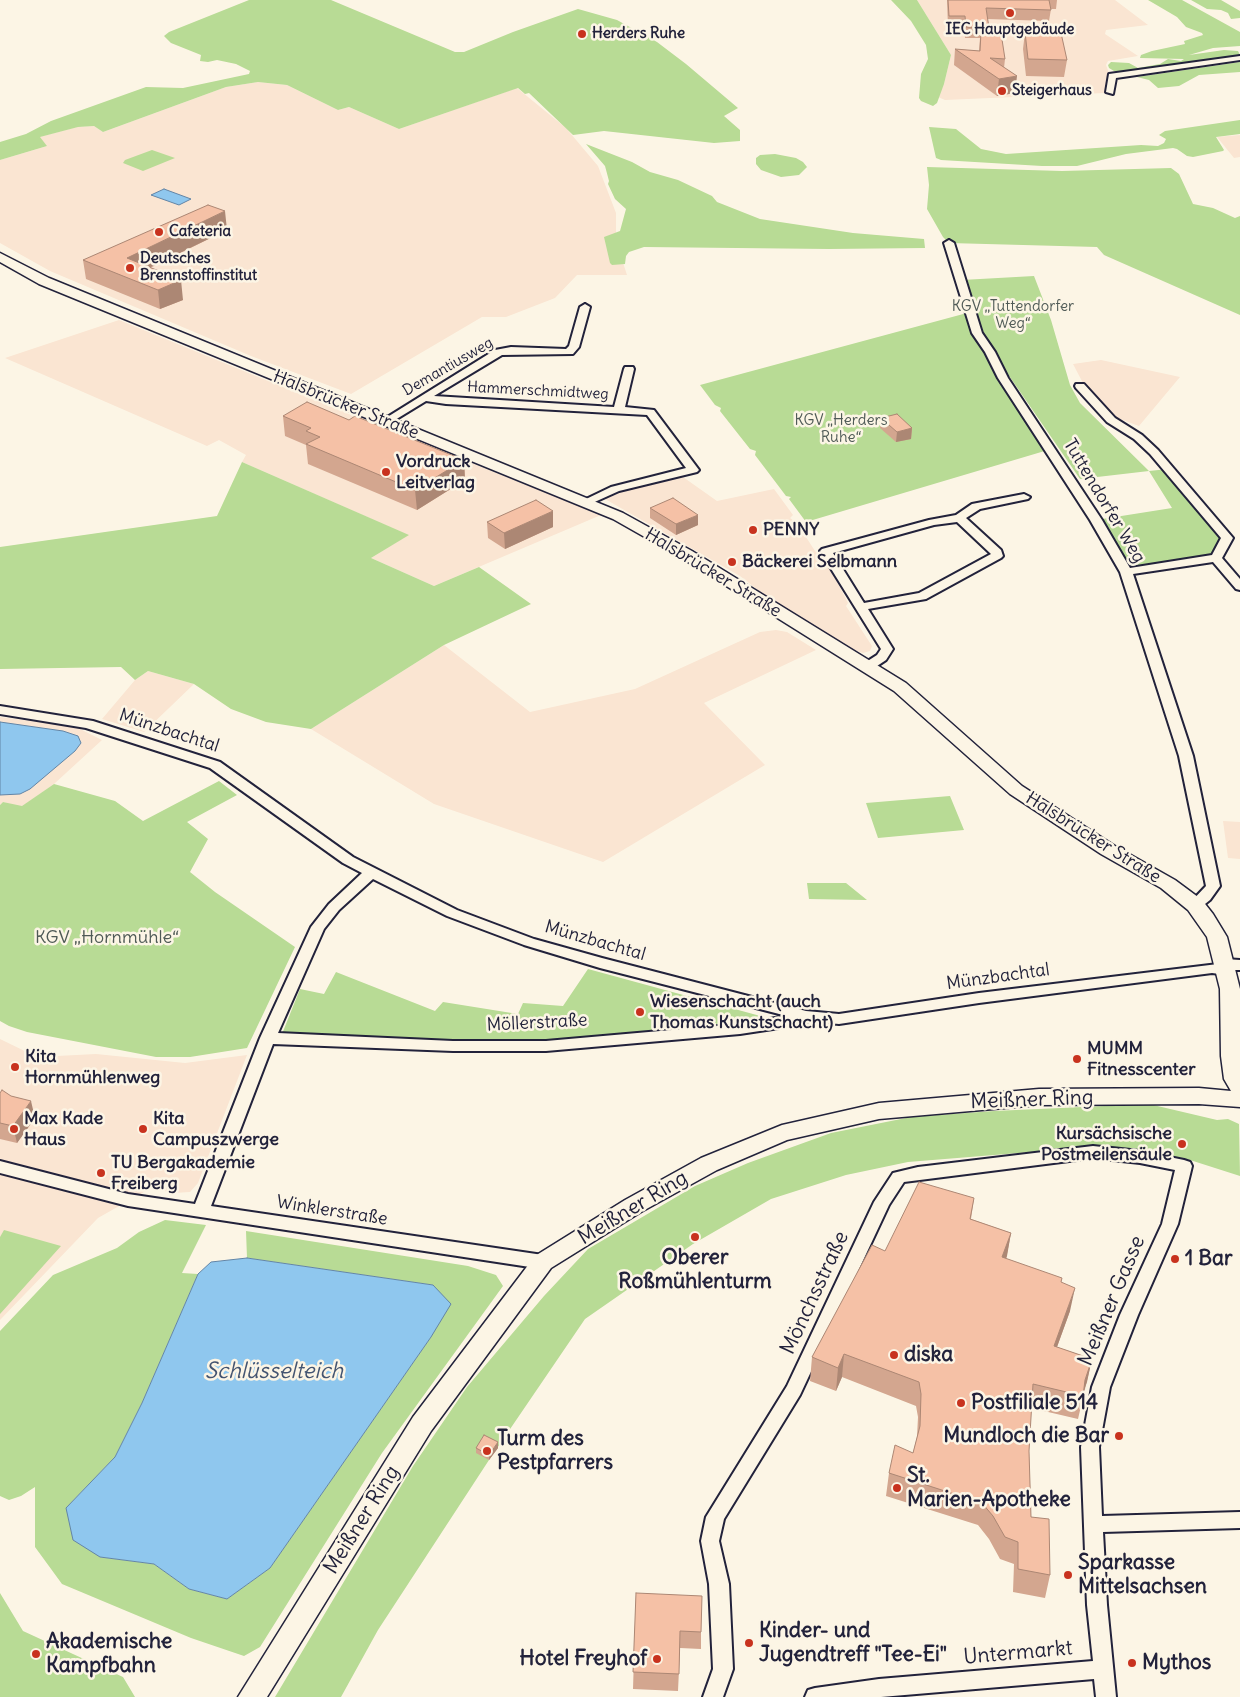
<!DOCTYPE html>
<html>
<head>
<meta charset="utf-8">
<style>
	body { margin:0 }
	canvas { display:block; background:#fcf5e5 }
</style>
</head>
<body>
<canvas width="1240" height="1697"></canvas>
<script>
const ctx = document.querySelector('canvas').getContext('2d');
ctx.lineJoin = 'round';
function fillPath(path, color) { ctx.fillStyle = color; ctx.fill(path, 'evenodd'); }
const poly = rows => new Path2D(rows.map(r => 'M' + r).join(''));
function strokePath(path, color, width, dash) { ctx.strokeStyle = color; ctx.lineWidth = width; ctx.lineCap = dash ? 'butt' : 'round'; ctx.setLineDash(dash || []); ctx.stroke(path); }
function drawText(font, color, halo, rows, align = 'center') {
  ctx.font = font + ' Delius,sans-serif'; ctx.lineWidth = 5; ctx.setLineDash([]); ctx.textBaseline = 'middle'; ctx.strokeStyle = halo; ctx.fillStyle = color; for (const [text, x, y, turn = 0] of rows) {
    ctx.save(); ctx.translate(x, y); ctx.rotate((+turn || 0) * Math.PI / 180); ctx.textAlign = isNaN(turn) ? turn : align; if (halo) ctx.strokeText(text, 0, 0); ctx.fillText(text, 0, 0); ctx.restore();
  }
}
fillPath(poly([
	[917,0,1115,0,1148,25,1106,30,1105,34,1138,56,1108,61,1106,65,1109,73,1105,93,945,100,938,97,944,84,951,55],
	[258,82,287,85,338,110,349,107,399,129,517,88,566,128,598,166,616,213,616,241,627,275,577,275,555,298,506,317,482,317,351,394,251,356,50,271,0,243,0,160,47,146,39,137,77,127,94,126,103,132,226,87],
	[1240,135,1240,157,1234,158,1217,137],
	[119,320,334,408,601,515,434,586,371,558,408,535,242,462,246,455,219,440,207,446,5,358],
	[1101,360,1180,377,1139,426,1112,416,1084,385,1073,364],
	[683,477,717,501,774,489,793,515,790,518,797,523,815,551,828,564,848,603,846,606,872,646,870,651,863,653,851,649,776,604,740,576,605,499,607,495],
	[776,630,787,632,816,650,704,703,765,765,603,862,434,804,311,729,444,645,530,712,635,689,760,632],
	[148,671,194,684,144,732,102,719,135,680],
	[0,717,76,727,102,740,54,784,22,807,3,802,0,805],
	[1223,821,1240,822,1240,859,1228,858],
	[0,1039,37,1057,96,1054,185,1063,247,1055,198,1183,190,1192,174,1193,151,1188,98,1218,0,1320]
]), '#fae5d2');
fillPath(poly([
	[249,0,331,0,455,52,464,52,513,32,578,9,617,20,657,42,686,64,738,108,724,116,740,130,740,141,714,143,604,131,573,135,529,93,525,94,518,88,399,129,349,107,338,110,287,85,258,82,226,87,103,132,94,126,78,127,40,137,47,146,0,160,0,142,26,134,51,121,146,87,183,88,249,74,250,71,236,64,217,60,208,62,200,61,201,55,171,43,164,36,169,32],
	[891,0,917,0,951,55,944,84,937,103,933,106,921,101,919,98,921,74,928,59,926,45,911,21],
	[1148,0,1182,0,1240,32,1240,46,1213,48,1189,55,1224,50,1238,51,1240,55,1211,61,1125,73,1114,71,1109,68,1108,65,1111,62,1129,63,1138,68,1160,64,1168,59,1181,61,1184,59,1140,58,1141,55,1152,51,1185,44,1184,41,1203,35,1202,33,1186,27,1177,17],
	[1191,0,1221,0,1240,11,1240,18,1231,19,1228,13,1221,10,1207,9],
	[1240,62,1240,72,1199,75,1179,86,1158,88,1149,80,1137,77],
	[1240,120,1240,134,1216,137,1224,150,1223,151,1193,157,1187,156,1177,149,1173,148,1126,154,1077,166,1042,166,941,160,936,158,929,127,956,129,981,149,1006,154,1141,145,1158,146,1164,143,1166,139,1159,135,1165,131],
	[586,144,632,162,650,172,678,180,712,196,717,202,760,219,853,233,924,239,925,248,829,249,644,247,629,252,626,256,625,264,612,265,610,263,604,237,620,231,626,209,615,199,608,184,609,181,605,166],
	[152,150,175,158,143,171,123,163,125,160],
	[775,154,796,158,803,162,807,167,799,175,781,177,761,170,756,164,756,158,760,155],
	[927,167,1062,171,1171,168,1179,174,1193,204,1213,208,1235,218,1240,216,1240,315,1104,255,1097,247,949,243,943,237,927,209,929,185],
	[1034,276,1051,320,1070,385,1080,403,1149,471,1168,469,1227,538,1216,558,1126,572,1096,520,1172,508,1149,471,1080,479,992,351,968,299,962,280],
	[967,313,1048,450,806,522,789,499,791,497,786,496,780,488,755,455,756,451,750,449,720,411,721,408,715,405,700,385],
	[242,462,409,535,371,558,434,586,479,567,531,604,444,645,311,729,266,722,231,709,194,684,148,671,135,680,121,667,0,669,0,547,217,516],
	[219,781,237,795,187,822,208,839,190,872,215,892,295,947,247,1048,190,1057,156,1057,27,1032,9,1026,0,1021,0,805,3,802,22,806,54,784,115,801,143,821],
	[950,796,964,830,878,838,866,803],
	[807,883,846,883,867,900,809,899],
	[588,969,764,1017,764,1022,532,1041,374,1038,282,1034,300,989,324,994,336,972,435,1011,443,1002,518,1014,523,1003,563,1006],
	[1149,1104,1217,1120,1228,1119,1239,1124,1240,1176,1190,1160,1105,1146,908,1162,846,1175,771,1199,693,1244,585,1319,489,1460,378,1630,341,1697,275,1697,413,1466,467,1387,544,1296,588,1249,695,1186,748,1163,831,1133,911,1117,994,1111],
	[165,1220,206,1225,182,1273,198,1274,142,1403,115,1457,66,1508,100,1557,154,1564,189,1589,227,1599,270,1568,431,1337,433,1285,247,1258,246,1231,468,1266,496,1275,503,1286,382,1453,260,1647,244,1656,191,1638,62,1584,35,1547,35,1487,21,1496,9,1500,0,1496,0,1331,53,1275,117,1248,139,1232],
	[4,1230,61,1246,0,1314,0,1237],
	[0,1593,23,1631,123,1677,135,1697,0,1697]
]), '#b8db95');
const water = poly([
	[164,189,191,199,179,205,151,195,164,189],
	[0,722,63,731,78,736,81,743,75,751,30,789,20,794,0,795,0,722],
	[247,1258,433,1285,451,1304,431,1337,270,1568,227,1599,189,1589,154,1564,100,1557,73,1540,66,1508,115,1457,142,1403,198,1274,211,1262,247,1258]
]);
fillPath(water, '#8fc7ee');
strokePath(water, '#6385a6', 1);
const minor = poly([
	[1240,56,1240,60,1116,78,1113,94,1106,92,1109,74,1240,56],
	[949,240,954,243,982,333,995,352,1008,378,1102,520,1130,568,1212,555,1221,538,1150,454,1134,439,1107,422,1076,388,1075,386,1076,384,1084,384,1115,418,1142,435,1158,450,1233,538,1222,558,1240,579,1240,590,1236,589,1213,562,1133,574,1193,756,1220,886,1210,900,1200,908,1195,910,1190,908,1188,905,1206,886,1179,756,1120,572,1090,520,998,378,985,352,972,333,944,243,949,240],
	[585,304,590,307,579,347,573,354,502,355,434,396,614,407,624,369,625,367,633,367,634,369,625,407,654,410,699,470,697,472,619,491,588,505,582,502,584,500,611,487,686,468,647,415,446,404,426,401,390,423,382,423,381,421,495,350,511,347,566,349,569,346,580,307,585,304],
	[1024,494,1030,497,1028,499,980,509,966,518,1001,550,1003,556,1001,558,926,599,868,609,893,649,886,660,871,670,863,670,861,667,863,664,877,655,881,649,820,551,822,549,929,520,956,515,972,504,1024,494],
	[957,522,991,554,919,593,864,603,833,553,934,525,957,522],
	[0,706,93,721,220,762,353,857,457,910,534,939,602,958,806,1011,839,1014,979,993,1218,964,1220,960,1225,959,1240,960,1240,970,1234,970,1232,974,1227,975,1212,973,979,1003,839,1024,806,1021,786,1027,740,1034,546,1051,453,1051,273,1044,211,1206,543,1255,549,1257,551,1262,549,1267,543,1269,128,1206,0,1173,0,1161,128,1194,195,1204,260,1038,311,927,329,904,362,873,343,863,210,768,86,728,0,714,0,706],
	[373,879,447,916,524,945,600,968,787,1016,740,1024,546,1041,453,1041,278,1033,324,929,339,910,373,879],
	[1093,1146,1140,1151,1184,1160,1190,1162,1192,1166,1178,1224,1138,1315,1110,1387,1099,1447,1102,1516,1240,1512,1240,1528,1103,1532,1107,1605,1116,1697,1096,1697,1094,1679,881,1697,805,1697,808,1690,815,1688,879,1679,1093,1661,1087,1605,1081,1447,1092,1387,1120,1315,1162,1224,1175,1170,1140,1163,1093,1158,904,1182,889,1205,800,1395,724,1519,719,1541,729,1584,733,1669,723,1697,703,1697,713,1669,709,1584,701,1541,706,1517,787,1386,874,1202,893,1173,918,1167,1093,1146]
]);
const secondary = poly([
	[0,253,49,278,623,513,692,551,906,683,1022,786,1115,846,1175,880,1202,900,1213,914,1227,937,1240,989,1240,1107,1199,1104,1039,1105,879,1119,787,1140,717,1170,641,1212,551,1268,431,1431,267,1697,238,1697,413,1417,535,1256,625,1200,701,1158,782,1125,879,1103,1039,1089,1199,1088,1231,1091,1224,1079,1221,1056,1220,989,1207,937,1188,910,1161,888,1101,854,1010,794,894,691,680,557,613,519,39,284,0,262,0,253]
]);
strokePath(minor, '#22223b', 4);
strokePath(secondary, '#22223b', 3);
fillPath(minor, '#fcf5e5');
fillPath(secondary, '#fcf5e5');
fillPath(poly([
	[947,0,1057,0,1056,9,1051,9,1049,21,987,19,989,28,988,32,1005,59,1004,68,1015,93,997,96,954,65,955,49,979,51,980,38,965,38,964,27,948,27],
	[1025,32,1067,60,1064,77,1026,76,1023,49],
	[227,230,150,268,183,300,160,309,86,279,83,260],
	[283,416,349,420,464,460,465,480,417,510,308,464,306,445,285,436],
	[881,418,912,428,911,439,896,442,880,428],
	[650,508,698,525,676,535,650,518],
	[487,522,553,527,505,549,488,538],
	[0,1093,35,1118,17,1143,0,1139],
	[974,1198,971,1219,1011,1233,1006,1259,1061,1283,1070,1311,1057,1347,1092,1359,1078,1419,1031,1408,1029,1451,1031,1517,1050,1575,1045,1598,1013,1592,1014,1564,1000,1559,989,1539,978,1525,886,1496,889,1473,913,1453,917,1437,918,1417,916,1406,842,1377,836,1391,810,1381,812,1357],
	[476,1448,498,1448,489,1460,476,1453],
	[636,1593,701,1632,701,1649,680,1648,678,1691,633,1689]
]), '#d3a68f');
fillPath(poly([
	[1017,76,1015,93,997,96,999,79],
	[225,211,227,230,130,277,127,258],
	[181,280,183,300,160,309,158,290],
	[912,428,911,439,896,442,897,432],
	[464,460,465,480,417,510,415,490],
	[553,511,553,527,505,549,504,533],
	[698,515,698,525,676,535,676,524],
	[31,1101,35,1118,17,1143,13,1126],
	[1011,1233,1007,1256,998,1281,1002,1257],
	[1075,1288,1070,1311,1049,1369,1054,1346],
	[844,1354,842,1377,836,1391,838,1368],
	[1092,1359,1087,1382,1082,1396,1085,1380],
	[498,1442,498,1448,489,1460,489,1455]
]), '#ac8774');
const building = poly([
	[948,0,1049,0,1051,10,986,8,989,28,966,27,965,16,949,16,948,0],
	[981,32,1001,33,1005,59,990,58,1017,76,999,79,955,49,980,51,981,32],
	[1025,32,1061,33,1067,60,1028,59,1025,32],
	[208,205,225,211,127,258,181,280,158,290,83,260,208,205],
	[307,402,349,420,355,416,464,460,415,490,306,444,320,437,306,431,311,428,283,416,307,402],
	[897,414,912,428,897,432,881,418,897,414],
	[673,498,698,515,676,524,650,508,673,498],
	[536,500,553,511,504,533,487,522,536,500],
	[2,1090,11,1096,31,1101,13,1126,0,1123,0,1093,2,1090],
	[919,1182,974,1198,970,1219,1011,1233,1002,1257,1062,1278,1061,1282,1075,1288,1054,1346,1092,1359,1085,1380,1083,1396,1033,1384,1029,1451,1031,1517,1049,1519,1050,1575,1018,1569,1018,1542,1005,1537,993,1516,982,1503,889,1473,895,1445,913,1453,920,1426,921,1394,919,1382,844,1354,838,1368,812,1357,872,1245,885,1251,919,1182],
	[484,1435,498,1442,489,1455,476,1448,484,1435],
	[636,1593,702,1596,701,1632,680,1631,679,1674,633,1672,636,1593]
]);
fillPath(building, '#f5c1a6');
strokePath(building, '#ac8774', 1);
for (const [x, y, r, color] of [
	[1010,13,5,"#c8321e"],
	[582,34,5,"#c8321e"],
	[1002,91,5,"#c8321e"],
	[159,232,5,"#c8321e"],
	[130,268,5,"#c8321e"],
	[386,472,5,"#c8321e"],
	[753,530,5,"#c8321e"],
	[732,562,5,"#c8321e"],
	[640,1012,5,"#c8321e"],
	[1077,1059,5,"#c8321e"],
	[15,1067,5,"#c8321e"],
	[14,1129,5,"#c8321e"],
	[143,1129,5,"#c8321e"],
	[1182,1144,5,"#c8321e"],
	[101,1173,5,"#c8321e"],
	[695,1237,5,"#c8321e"],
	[1175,1259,5,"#c8321e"],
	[894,1355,5,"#c8321e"],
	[961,1403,5,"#c8321e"],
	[1119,1436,5,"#c8321e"],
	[487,1451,5,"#c8321e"],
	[897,1488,5,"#c8321e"],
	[1068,1575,5,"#c8321e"],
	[749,1643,5,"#c8321e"],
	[36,1654,5,"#c8321e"],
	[657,1659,5,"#c8321e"],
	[1132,1663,5,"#c8321e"]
]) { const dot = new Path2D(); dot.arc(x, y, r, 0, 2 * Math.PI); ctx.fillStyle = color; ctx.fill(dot); strokePath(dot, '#fcf5e5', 2); }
drawText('bold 15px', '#22223b', '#fcf5e5', [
	["IEC Hauptgebäude",1010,30,"center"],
	["Herders Ruhe",592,34],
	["Steigerhaus",1012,91],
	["Cafeteria",169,232],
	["Deutsches",140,259],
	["Brennstoffinstitut",140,276]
], 'left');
drawText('15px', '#4f5a56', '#fcf5e5', [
	["KGV „Tuttendorfer",1013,307],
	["Weg“",1013,324],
	["KGV „Herders",841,421],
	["Ruhe“",841,438]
]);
drawText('15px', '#22223b', '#fcf5e5', [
	["Demantiusweg",448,367,-30],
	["Hammerschmidtweg",538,391,3]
]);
drawText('18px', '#22223b', '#fcf5e5', [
	["Halsbrücker Straße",346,405,22],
	["Tuttendorfer Weg",1104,501,59],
	["Halsbrücker Straße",713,573,31],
	["Münzbachtal",169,731,18],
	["Halsbrücker Straße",1093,838,32],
	["Münzbachtal",595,941,16],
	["Münzbachtal",998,977,-8],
	["Möllerstraße",537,1023,-3],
	["Winklerstraße",332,1211,9]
]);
drawText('bold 18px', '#22223b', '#fcf5e5', [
	["Vordruck",396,462],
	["Leitverlag",396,483],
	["PENNY",763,530],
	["Bäckerei Selbmann",742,562],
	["Wiesenschacht (auch",650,1002],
	["Thomas Kunstschacht)",650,1023],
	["MUMM",1087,1049],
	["Fitnesscenter",1087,1070],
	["Kita",25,1057],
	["Hornmühlenweg",25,1078],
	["Max Kade",24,1119],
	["Haus",24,1140],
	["Kita",153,1119],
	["Campuszwerge",153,1140],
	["Kursächsische",1172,1134,"right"],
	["Postmeilensäule",1172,1155,"right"],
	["TU Bergakademie",111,1163],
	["Freiberg",111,1184]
], 'left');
drawText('18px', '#4f5a56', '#fcf5e5', [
	["KGV „Hornmühle“",107,938]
]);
drawText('21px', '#22223b', '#fcf5e5', [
	["Meißner Ring",1032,1100,-2],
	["Meißner Ring",633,1208,-31],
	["Mönchsstraße",815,1293,-65],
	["Meißner Gasse",1112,1301,-67],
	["Meißner Ring",362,1520,-58],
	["Untermarkt",1018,1653,-5]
]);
drawText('bold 21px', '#22223b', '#fcf5e5', [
	["Oberer",695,1258,"center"],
	["Roßmühlenturm",695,1282,"center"],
	["1 Bar",1185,1259],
	["diska",904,1355],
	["Postfiliale 514",971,1403],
	["Mundloch die Bar",1109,1436,"right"],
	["Turm des",497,1439],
	["Pestpfarrers",497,1463],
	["St.",907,1476],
	["Marien-Apotheke",907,1500],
	["Sparkasse",1078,1563],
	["Mittelsachsen",1078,1587],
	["Kinder- und",759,1631],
	["Jugendtreff \"Tee-Ei\"",759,1655],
	["Akademische",46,1642],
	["Kampfbahn",46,1666],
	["Hotel Freyhof",647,1659,"right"],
	["Mythos",1142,1663]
], 'left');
drawText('italic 22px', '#435471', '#fcf5e5', [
	["Schlüsselteich",274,1372]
]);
</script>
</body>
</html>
